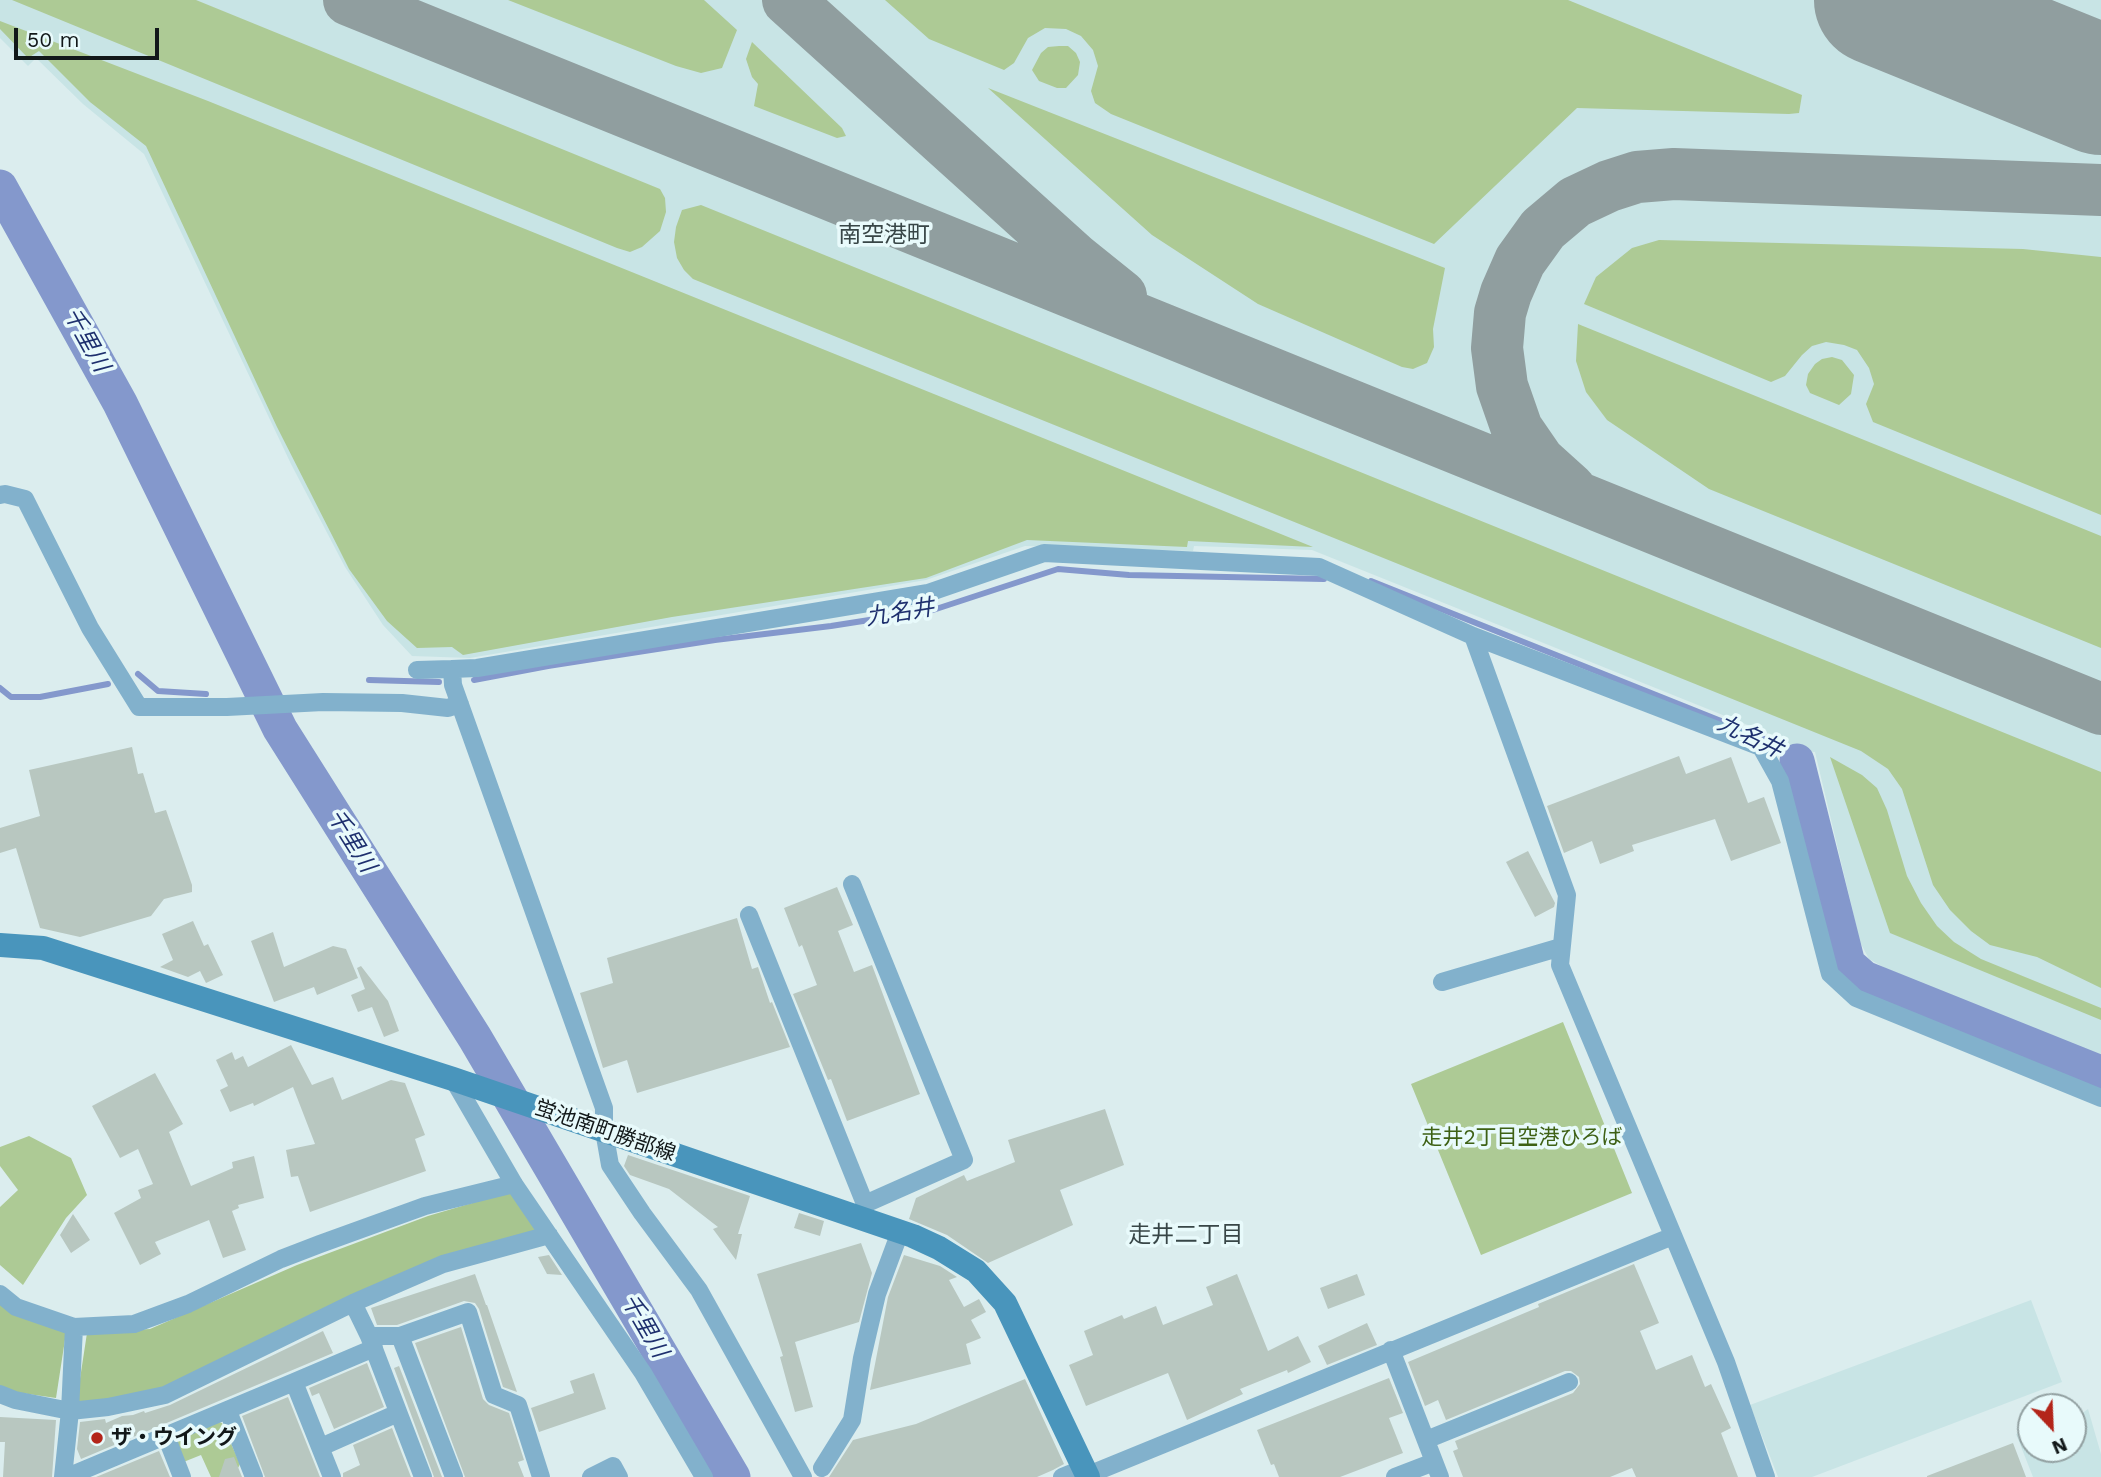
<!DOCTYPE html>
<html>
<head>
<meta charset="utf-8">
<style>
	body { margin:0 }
	#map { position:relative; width:2101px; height:1477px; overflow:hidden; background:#dbedee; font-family:"Work Sans",sans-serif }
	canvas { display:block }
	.north { position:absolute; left:2017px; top:1393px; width:70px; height:70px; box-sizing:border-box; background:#e8fafb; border:2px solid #92a0a1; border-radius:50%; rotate:157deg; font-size:19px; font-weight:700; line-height:28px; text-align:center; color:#121819 }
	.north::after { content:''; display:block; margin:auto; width:24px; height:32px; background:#b3251a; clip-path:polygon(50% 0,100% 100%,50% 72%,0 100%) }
	.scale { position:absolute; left:14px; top:28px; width:145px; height:32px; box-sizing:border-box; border:4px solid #121819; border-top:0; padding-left:9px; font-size:21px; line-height:24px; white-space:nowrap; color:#121819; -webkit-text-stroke:5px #e8fafb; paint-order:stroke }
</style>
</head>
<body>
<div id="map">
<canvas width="2101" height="1477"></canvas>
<div class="north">N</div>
<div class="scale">50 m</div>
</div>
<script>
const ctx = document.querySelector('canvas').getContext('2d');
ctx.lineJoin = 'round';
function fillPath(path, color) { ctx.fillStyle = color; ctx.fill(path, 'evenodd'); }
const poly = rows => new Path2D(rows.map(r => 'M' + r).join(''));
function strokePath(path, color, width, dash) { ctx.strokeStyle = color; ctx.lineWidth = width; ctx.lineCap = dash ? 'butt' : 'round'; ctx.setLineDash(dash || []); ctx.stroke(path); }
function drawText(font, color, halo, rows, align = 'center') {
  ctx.font = font + ' "Work Sans","Noto Sans JP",sans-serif'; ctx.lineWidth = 7; ctx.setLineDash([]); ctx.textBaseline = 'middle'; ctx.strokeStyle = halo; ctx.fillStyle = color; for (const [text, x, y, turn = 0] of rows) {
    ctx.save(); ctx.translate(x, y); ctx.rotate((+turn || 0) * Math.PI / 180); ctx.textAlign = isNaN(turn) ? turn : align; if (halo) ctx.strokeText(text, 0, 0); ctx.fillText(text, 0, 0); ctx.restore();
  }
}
fillPath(poly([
	[0,0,2101,0,2101,1058,1885,968,1869,959,1860,942,1815,752,1804,751,1787,760,1775,736,1312,550,1194,546,1193,551,1025,546,926,580,470,658,412,656,383,625,345,567,291,464,144,154,83,104,36,58,28,66,0,38],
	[2031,1300,2062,1382,1812,1477,1778,1477,1750,1405],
	[2088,1409,2101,1454,2101,1477,2033,1477,2016,1434,2031,1428,2031,1449,2073,1449,2073,1415,2081,1414]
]), '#c8e4e5');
fillPath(poly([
	[12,0,196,0,660,189,665,198,666,212,660,231,642,247,630,252,617,248],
	[508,0,704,0,737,30,722,68,701,73,676,66],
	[885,0,1568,0,1802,95,1799,113,1789,114,1577,108,1434,244,1111,114,1095,103,1091,91,1098,66,1093,50,1081,36,1066,29,1045,28,1028,38,1014,63,1004,70,929,39],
	[0,21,208,101,1313,547,1188,541,1187,547,1027,540,926,578,672,617,463,655,452,647,417,648,387,621,349,569,338,547,277,427,146,146,90,102,39,51,28,58,0,29],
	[752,42,842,128,846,136,837,138,754,106,758,84,752,77,746,59],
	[1059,46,1068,46,1076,53,1080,62,1078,75,1066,88,1057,88,1039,81,1032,70,1041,53,1048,47],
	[988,88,1445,268,1433,329,1434,347,1427,363,1413,369,1402,367,1258,304,1152,235],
	[701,205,2101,772,2101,988,2037,957,1990,945,1971,931,1950,910,1933,885,1902,789,1888,769,1861,751,693,279,684,270,677,258,674,242,676,227,682,210],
	[1659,240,2023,249,2101,257,2101,515,1873,422,1866,404,1874,384,1869,368,1857,350,1844,345,1826,342,1812,346,1802,355,1785,376,1771,382,1584,304,1596,277,1632,248],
	[1578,324,2101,536,2101,648,1709,489,1607,420,1586,392,1576,361],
	[1832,357,1842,360,1854,375,1851,394,1839,405,1810,393,1806,385,1808,374,1815,364,1822,359],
	[1830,757,1862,775,1877,788,1887,810,1907,876,1921,903,1937,926,1954,942,1981,959,2101,1008,2101,1020,1890,933],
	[1563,1022,1632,1193,1481,1255,1411,1084],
	[29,1136,71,1158,87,1195,66,1218,23,1285,0,1265,0,1207,18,1190,0,1166,0,1147],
	[216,1421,222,1423,240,1464,237,1470,222,1477,211,1477,201,1455,181,1463,176,1438]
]), '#adca95');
fillPath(poly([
	[513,1191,541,1232,162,1389,76,1405,87,1333,150,1329,297,1265,428,1216],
	[0,1303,12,1312,66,1333,56,1398,14,1392,0,1386]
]), '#a7c58f');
strokePath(poly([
	[1371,581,1761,737,1797,761],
	[138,674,158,691,206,694],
	[369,680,439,682],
	[474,680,548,666,715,640,831,626,933,610,1058,569,1129,575,1324,579],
	[0,688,11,697,40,697,108,684]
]), '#8498cc', 6);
strokePath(poly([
	[0,187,120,403,280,729,475,1038,733,1477],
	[1797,761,1848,964,1864,978,2101,1073]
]), '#8498cc', 35);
strokePath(poly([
	[349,0,2101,709],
	[788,0,1075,259,1121,296],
	[1570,489,1539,461,1517,429,1502,386,1497,348,1500,313,1506,293,1520,261,1543,229,1575,202,1609,186,1637,177,1674,174,2101,190]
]), '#909e9f', 52);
strokePath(poly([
	[1879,0,2101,90]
]), '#909e9f', 130);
fillPath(poly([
	[132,747,138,774,143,773,155,813,166,810,192,885,192,892,164,899,151,916,80,937,40,928,16,848,0,853,0,828,40,816,29,770],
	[1679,756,1686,774,1731,757,1748,803,1764,797,1781,843,1731,861,1715,819,1632,845,1634,851,1600,864,1592,841,1564,853,1547,806],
	[1528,851,1555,903,1554,907,1535,917,1506,862],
	[837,887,853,925,838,931,854,972,872,965,920,1094,847,1121,831,1079,828,1080,793,994,817,985,802,945,799,947,784,908],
	[737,918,752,969,758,967,770,1003,772,1002,790,1047,637,1093,627,1060,603,1068,580,993,613,983,607,958],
	[193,921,204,946,208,944,223,975,206,983,200,971,188,977,160,967,173,960,162,934],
	[273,932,284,967,333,946,346,949,358,978,317,995,314,987,274,1002,251,941],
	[361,966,388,1001,399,1031,384,1037,372,1007,358,1012,351,995,365,989,357,968],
	[291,1045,312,1085,333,1077,342,1100,391,1080,405,1083,425,1135,415,1139,426,1171,310,1212,298,1176,291,1177,286,1150,315,1144,293,1087,254,1106,253,1103,230,1112,220,1090,228,1086,216,1060,232,1052,235,1060,243,1056,248,1067],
	[155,1073,183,1124,169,1132,191,1186,233,1168,232,1162,254,1156,264,1198,238,1205,239,1208,232,1211,246,1250,223,1258,209,1220,155,1242,161,1254,140,1265,114,1213,141,1198,138,1190,153,1184,138,1149,120,1158,92,1106],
	[1105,1109,1124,1165,1060,1190,1073,1225,988,1263,947,1235,909,1219,916,1198,964,1175,967,1181,1015,1162,1008,1140],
	[628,1155,750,1196,738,1234,742,1234,736,1260,713,1229,718,1227,669,1189,630,1175,624,1166],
	[799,1213,824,1221,820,1236,794,1228],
	[73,1214,90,1240,71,1253,60,1235],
	[861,1243,872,1273,859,1322,795,1342,813,1407,795,1412,780,1357,783,1356,757,1274],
	[549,1255,562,1275,547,1274,538,1257],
	[904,1255,940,1266,957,1277,949,1280,964,1307,979,1299,986,1312,971,1320,981,1338,966,1344,971,1364,870,1390,888,1297],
	[1634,1264,1659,1323,1640,1331,1656,1370,1692,1355,1705,1387,1711,1384,1731,1428,1721,1433,1738,1477,1636,1477,1632,1468,1610,1477,1463,1477,1453,1451,1458,1449,1455,1441,1573,1393,1580,1384,1579,1377,1571,1371,1565,1371,1446,1420,1438,1400,1425,1406,1408,1362,1539,1307,1538,1304],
	[475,1274,486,1305,487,1305,517,1392,503,1387,479,1309,475,1303,464,1301,397,1325,377,1325,371,1308],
	[1237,1274,1268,1351,1298,1336,1311,1362,1288,1373,1287,1370,1240,1389,1243,1394,1187,1420,1168,1373,1086,1406,1069,1365,1093,1355,1084,1331,1122,1315,1124,1319,1156,1306,1163,1325,1213,1305,1206,1287],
	[1357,1274,1365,1295,1328,1309,1320,1288],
	[1367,1323,1377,1345,1327,1365,1318,1346],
	[461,1327,483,1399,489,1405,509,1413,524,1460,518,1462,524,1477,465,1477,415,1343],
	[323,1331,333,1353,81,1459,77,1449,80,1422,105,1419,106,1423,122,1416,133,1415,144,1411,145,1413,170,1405],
	[367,1363,384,1407,334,1429,319,1393,312,1396,309,1388],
	[399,1366,442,1477,434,1477,394,1368],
	[594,1373,606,1409,539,1432,531,1408,574,1393,570,1381],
	[1389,1378,1403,1413,1389,1418,1403,1453,1340,1477,1279,1477,1274,1464,1271,1465,1257,1430],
	[1025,1379,1064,1464,1053,1470,1037,1477,829,1477,853,1440,916,1424],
	[288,1397,320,1477,265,1477,242,1416],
	[0,1417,56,1420,52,1477,3,1477,5,1442,0,1442],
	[392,1428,411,1477,343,1477,343,1473,360,1465,353,1445],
	[2013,1443,2026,1477,1927,1477,1927,1476],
	[159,1451,170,1477,96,1477],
	[234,1457,242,1477,219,1477,225,1459]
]), '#b8c7c0');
strokePath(poly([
	[0,495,5,494,25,499,90,628,139,707,227,707,323,702,402,703,448,708,460,704],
	[1473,636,1567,895,1560,965,1726,1362,1766,1477],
	[417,670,452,669],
	[852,884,964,1160,865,1204],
	[749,915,865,1204,861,1213],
	[1442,982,1561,947],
	[453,1079,514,1184,643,1373,704,1477],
	[0,1294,16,1307,74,1327,134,1324,188,1304,281,1259,320,1244,425,1206,514,1184],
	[353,1303,369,1336,400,1336,454,1477],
	[369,1336,423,1477],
	[400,1336,468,1312,494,1395,518,1405,541,1477],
	[1391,1350,1440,1477],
	[294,1382,374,1348],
	[0,1394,15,1400,70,1411,108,1407,165,1395,353,1303,443,1264,549,1235],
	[228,1411,254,1477],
	[166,1436,182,1477],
	[1426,1440,1569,1382],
	[321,1447,398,1413],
	[822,1468,852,1420,862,1358,877,1294,900,1232],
	[1088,1475,1673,1236],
	[63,1477,70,1411,74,1327],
	[67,1477,294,1382,332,1477],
	[591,1477,613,1466,619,1477],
	[803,1477,699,1290,642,1213,610,1165,604,1131,604,1108,453,685,452,669,477,668,928,593,1044,553,1319,567,1473,636,1761,747,1780,781,1830,974,1856,998,2101,1098],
	[1062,1477,1084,1468],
	[1395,1477,1434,1462]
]), '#82b1cc', 18);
strokePath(poly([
	[0,945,43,948,453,1079,913,1236,939,1248,976,1271,1005,1303,1088,1477]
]), '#4995bc', 24);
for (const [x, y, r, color] of [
	[97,1438,7,"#b3251a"]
]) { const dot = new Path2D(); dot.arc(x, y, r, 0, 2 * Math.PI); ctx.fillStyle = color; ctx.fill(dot); strokePath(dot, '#e8fafb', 2.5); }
drawText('21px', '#121819', '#e8fafb', [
	["蛍池南町勝部線",605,1131,19]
]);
drawText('21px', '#3e6115', '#e8fafb', [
	["走井2丁目空港ひろば",1522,1138]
]);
drawText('bold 21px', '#121819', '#e8fafb', [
	["ザ・ウイング",111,1438]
], 'left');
drawText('23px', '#384647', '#e8fafb', [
	["南空港町",884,235],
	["走井二丁目",1186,1235]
]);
drawText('italic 23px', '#1e306e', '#e8fafb', [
	["千里川",86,340,61],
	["九名井",900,613,-9],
	["九名井",1750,737,26],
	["千里川",351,841,58],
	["千里川",644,1326,60]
]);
</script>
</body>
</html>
